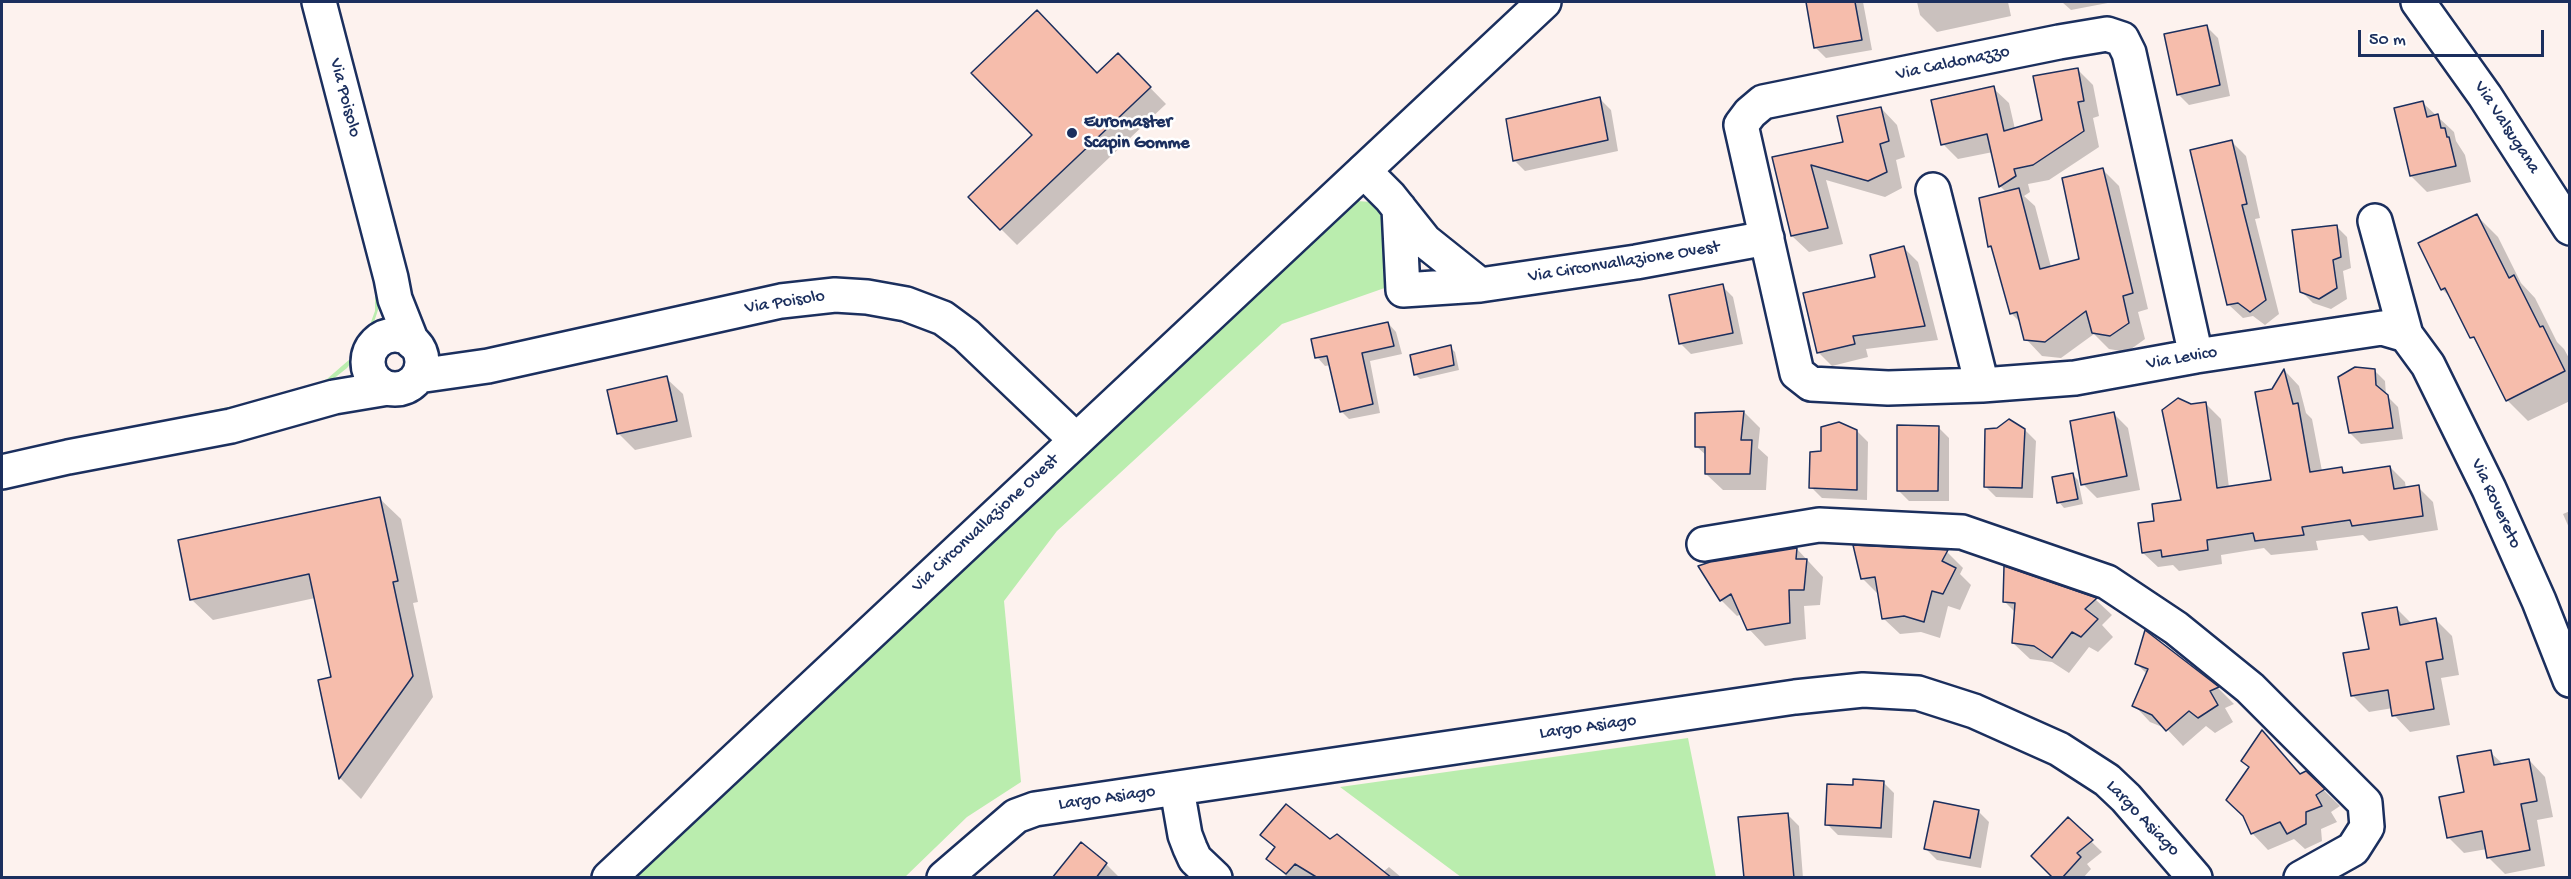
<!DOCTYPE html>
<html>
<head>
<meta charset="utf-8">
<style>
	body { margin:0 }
	#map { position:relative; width:2571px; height:879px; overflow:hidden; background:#fdf2ee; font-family:"Gochi Hand",sans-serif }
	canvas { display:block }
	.frame { position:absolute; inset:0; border:3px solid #1b2f5e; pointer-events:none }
	.scale { position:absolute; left:2358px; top:30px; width:186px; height:27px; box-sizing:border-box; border:3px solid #1b2f5e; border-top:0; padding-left:8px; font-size:18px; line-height:21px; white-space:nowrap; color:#1b2f5e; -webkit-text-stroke:4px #fff; paint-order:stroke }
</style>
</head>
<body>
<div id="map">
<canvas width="2571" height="879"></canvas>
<div class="frame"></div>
<div class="scale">50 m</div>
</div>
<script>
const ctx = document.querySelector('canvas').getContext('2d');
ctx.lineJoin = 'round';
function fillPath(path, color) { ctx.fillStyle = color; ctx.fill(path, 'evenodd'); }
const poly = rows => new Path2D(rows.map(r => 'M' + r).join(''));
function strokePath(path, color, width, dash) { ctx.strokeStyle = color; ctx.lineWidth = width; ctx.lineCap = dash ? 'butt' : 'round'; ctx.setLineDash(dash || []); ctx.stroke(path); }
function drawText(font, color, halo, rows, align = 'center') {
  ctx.font = font + ' "Gochi Hand",sans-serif'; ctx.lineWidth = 5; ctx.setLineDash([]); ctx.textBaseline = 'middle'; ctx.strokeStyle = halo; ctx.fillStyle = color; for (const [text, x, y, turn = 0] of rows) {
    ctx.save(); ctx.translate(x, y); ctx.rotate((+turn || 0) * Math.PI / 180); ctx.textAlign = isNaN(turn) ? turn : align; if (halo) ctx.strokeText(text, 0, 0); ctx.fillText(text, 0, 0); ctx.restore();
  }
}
fillPath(poly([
	[1357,201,1385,203,1396,284,1282,324,1057,531,1004,601,1021,782,967,817,905,877,636,878],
	[375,272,381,276,379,307,368,340,347,368,327,384,308,393,79,443,78,438,291,394,327,379,350,359,367,333,375,311],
	[1688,738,1716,877,1461,877,1340,787]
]), '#baedae');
fillPath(poly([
	[1807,2,1863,2,1872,50,1826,58,1815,47],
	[1917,2,2008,2,2011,16,1937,32,1920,15],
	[2062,2,2113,2,2071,10],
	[2207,27,2218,38,2230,96,2189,105,2178,94],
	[1118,55,1166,104,1017,245,1001,229,1097,75],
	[2077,69,2093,85,2099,116,2093,118,2099,147,2049,180,2028,184,2030,192,2024,196,2035,206,2051,267,2080,260,2102,169,2119,186,2148,309,2138,312,2145,339,2127,352,2109,349,2094,334,2061,358,2042,356,2026,339,2022,324,2011,313,1994,251,1989,246,2007,193,2000,186,1993,152,1958,159,1943,144,1993,88,2009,103,2015,129,2044,122],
	[1600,99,1611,110,1618,151,1525,171,1514,160],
	[2423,103,2454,132,2456,141,2465,155,2471,182,2427,192,2411,176],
	[1881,108,1897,125,1905,157,1896,160,1902,188,1885,197,1826,180,1843,244,1809,252,1792,236,1774,158,1844,143],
	[2232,142,2246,156,2260,218,2255,219,2279,314,2265,325,2253,316,2243,318,2229,305],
	[2477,216,2498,237,2521,283,2535,298,2557,342,2564,349,2570,360,2570,401,2528,421,2507,400,2453,300,2442,289],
	[2336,226,2347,237,2351,268,2343,271,2347,299,2331,309,2313,303,2302,292],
	[1904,248,1918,262,1938,340,1866,349,1868,357,1832,366,1818,352],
	[1722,286,1733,297,1743,344,1691,354,1680,343],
	[1388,323,1396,332,1402,354,1370,361,1380,413,1349,419,1341,411,1331,365,1325,366,1317,357],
	[1450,347,1455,352,1459,370,1420,379,1415,374],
	[2374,370,2385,381,2386,395,2398,407,2403,439,2361,444,2350,433],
	[2285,371,2299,386,2306,413,2312,419,2322,471,2341,468,2346,474,2390,467,2405,482,2406,489,2418,487,2433,502,2438,530,2369,541,2363,535,2316,541,2318,550,2271,555,2264,548,2221,555,2222,564,2179,571,2173,565,2158,567,2143,553,2156,522,2183,501,2191,406,2206,404,2221,419,2229,488,2273,481,2273,390],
	[666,378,683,394,692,437,635,450,618,433],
	[1744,412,1760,428,1758,448,1768,457,1766,490,1723,490,1706,474,1707,456,1696,446,1697,415],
	[2114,414,2128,428,2140,490,2097,498,2083,484],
	[1938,427,1949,438,1949,501,1909,501,1898,490],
	[1997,429,2025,430,2036,441,2033,498,1996,497,1985,486],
	[1857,431,1868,442,1867,500,1822,498,1811,487,1822,452],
	[2073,475,2078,480,2083,504,2064,508,2059,502],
	[379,498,401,519,418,602,413,603,433,697,361,799,340,778,320,681,332,678,315,598,213,620,191,599],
	[2570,511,2570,530,2563,514],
	[1797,549,1823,577,1820,605,1804,606,1806,639,1765,646,1749,629,1742,614,1737,616,1721,600],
	[1947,552,1963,568,1960,574,1971,585,1960,610,1948,606,1940,638,1921,632,1900,634,1883,618,1879,595,1862,578],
	[2006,568,2096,600,2112,615,2102,625,2113,637,2098,652,2089,647,2069,673,2052,662,2030,659,2013,643,2016,613,2004,601],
	[2396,608,2412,624,2436,620,2452,636,2459,675,2441,678,2450,725,2410,732,2394,715,2393,708,2369,712,2352,695,2371,650],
	[2146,632,2218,688,2234,704,2225,708,2233,722,2215,733,2206,726,2183,746,2167,729,2150,722,2134,705,2147,674,2136,663],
	[2262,732,2301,775,2306,773,2340,806,2331,812,2337,822,2321,829,2322,841,2305,849,2294,839,2268,850,2252,833,2250,768],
	[2490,752,2504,765,2529,760,2545,777,2553,817,2537,820,2545,866,2505,874,2488,857,2487,849,2464,853,2448,837,2466,794],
	[1883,782,1894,793,1892,838,1838,835,1827,824,1854,787],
	[1978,811,1989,822,1981,868,1937,860,1926,849],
	[1788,815,1799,826,1803,878,1745,878],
	[2068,819,2102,852,2087,864,2091,869,2083,878,2055,878],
	[1262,835,1330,841,1383,872,1389,867,1402,878,1288,878,1268,858,1276,849],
	[1081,844,1106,864,1120,878,1054,878]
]), '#0003');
const building = poly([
	[1806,2,1855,2,1862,40,1814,48,1806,2],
	[1037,10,1097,73,1118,53,1151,87,1000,230,968,197,1032,135,971,73,1037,10],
	[2207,25,2220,85,2177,95,2164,34,2207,25],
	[2078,68,2084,101,2078,102,2084,131,2033,165,2014,169,2016,176,1999,187,1987,134,1941,145,1931,100,1994,86,2004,131,2042,120,2033,76,2078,68],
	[1600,97,1608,140,1513,161,1506,119,1600,97],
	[2423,101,2427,117,2438,114,2441,128,2445,128,2447,137,2449,137,2456,166,2410,176,2394,108,2423,101],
	[1881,107,1889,141,1880,144,1887,172,1868,181,1811,165,1828,228,1791,236,1772,157,1843,142,1837,116,1881,107],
	[2232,140,2247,204,2242,205,2266,300,2250,312,2238,303,2227,305,2190,150,2232,140],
	[2103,168,2133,293,2123,296,2129,323,2110,336,2092,333,2086,311,2045,342,2024,340,2017,312,2010,314,1991,246,1988,247,1979,198,2019,188,2040,269,2079,259,2062,178,2103,168],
	[2477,214,2509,278,2514,275,2540,327,2543,326,2565,371,2506,401,2474,337,2470,338,2445,288,2441,290,2418,243,2477,214],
	[2337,225,2341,257,2333,260,2337,288,2319,299,2300,292,2292,230,2337,225],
	[1904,246,1925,326,1853,336,1855,344,1817,353,1803,293,1875,277,1870,255,1904,246],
	[1723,284,1733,333,1679,344,1669,295,1723,284],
	[1388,322,1394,346,1362,353,1373,404,1340,412,1327,356,1315,358,1311,339,1388,322],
	[1451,345,1454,365,1414,375,1410,355,1451,345],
	[2355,367,2375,369,2376,385,2388,395,2393,428,2349,433,2338,377,2355,367],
	[2284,369,2293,404,2298,403,2310,472,2342,467,2343,473,2390,466,2394,489,2419,485,2423,516,2352,526,2350,520,2302,527,2304,535,2255,541,2253,533,2207,540,2208,550,2162,557,2161,550,2142,553,2138,523,2154,521,2152,504,2181,500,2162,410,2178,398,2191,404,2206,402,2217,488,2271,480,2255,392,2272,389,2284,369],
	[667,376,677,421,617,434,607,390,667,376],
	[1744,411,1741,440,1752,440,1750,474,1705,474,1705,447,1695,447,1695,413,1744,411],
	[2114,412,2127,476,2081,485,2070,421,2114,412],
	[2009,419,2025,429,2022,488,1984,487,1985,429,1997,428,2009,419],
	[1839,422,1857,430,1857,490,1809,488,1810,452,1821,451,1821,427,1839,422],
	[1897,425,1939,426,1938,491,1897,491,1897,425],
	[2073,473,2078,499,2057,503,2052,477,2073,473],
	[380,497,398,581,393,582,413,676,339,779,318,680,331,677,309,574,190,600,178,540,380,497],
	[1853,545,1948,550,1942,561,1956,568,1943,594,1932,591,1924,622,1904,616,1882,619,1875,577,1861,579,1853,545],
	[1797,548,1796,559,1807,559,1804,590,1789,590,1790,623,1747,630,1731,594,1720,601,1698,566,1710,562,1797,548],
	[2004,566,2097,598,2085,609,2098,619,2081,637,2072,632,2052,658,2034,646,2012,643,2015,603,2003,602,2004,566],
	[2397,607,2400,625,2436,618,2443,659,2426,662,2434,709,2392,716,2388,690,2351,696,2343,653,2369,649,2362,613,2397,607],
	[2145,630,2219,687,2210,691,2218,705,2198,718,2189,711,2166,731,2152,715,2132,706,2148,669,2135,664,2145,630],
	[2262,730,2300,774,2306,771,2325,789,2316,795,2322,806,2306,812,2306,824,2287,834,2280,822,2251,834,2243,816,2226,800,2249,767,2241,761,2262,730],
	[2491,750,2494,765,2529,759,2537,801,2521,804,2530,850,2487,858,2482,831,2447,838,2439,797,2464,792,2457,756,2491,750],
	[1853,779,1884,781,1881,828,1825,825,1827,784,1853,785,1853,779],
	[1934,801,1979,810,1970,858,1924,849,1934,801],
	[1286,804,1330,839,1337,834,1392,878,1318,878,1295,864,1286,874,1266,859,1275,847,1260,835,1286,804],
	[1788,813,1794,878,1744,878,1738,817,1788,813],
	[2068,817,2093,840,2077,853,2081,857,2062,878,2053,878,2031,856,2068,817],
	[1081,842,1107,863,1096,878,1052,878,1081,842]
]);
fillPath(building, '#f6bdac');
strokePath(building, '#1b2f5e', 1.5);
const minor = poly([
	[319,2,391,278,395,299,412,342],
	[1364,171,1390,197,1425,241,1480,285,1636,262,1767,238],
	[1933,190,1982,385],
	[1399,208,1403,290,1480,285],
	[2375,221,2406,335],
	'368 362a27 27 0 1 1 54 0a27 27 0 1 1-54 0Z',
	[2196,356,2129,53,2122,39,2107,34,2059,42,1763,102,1750,113,1741,125,1797,373,1811,384,1888,388,1982,385,2075,378,2196,356,2382,328,2406,335,2428,365,2489,489,2539,601,2570,680],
	[418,376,488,366,781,301,835,295,867,297,906,304,943,318,966,335,1076,440],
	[2,472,68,457,231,426,334,397,388,388],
	[1704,544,1819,525,1962,532,2107,582,2176,628,2250,688,2365,803,2367,827,2353,849,2301,878],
	[1177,789,1185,835,1190,848,1195,859,1215,878],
	[944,878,1016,816,1035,809,1795,697,1863,690,1918,693,1974,711,2059,749,2107,780,2126,798,2195,878]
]);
const major = poly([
	[2418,2,2485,96,2570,228],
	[609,878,1544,2]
]);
strokePath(minor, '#1b2f5e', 38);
strokePath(major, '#1b2f5e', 38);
strokePath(minor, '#fff', 33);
strokePath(major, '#fff', 33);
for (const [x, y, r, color] of [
	[1072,133,6,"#1b2f5e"]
]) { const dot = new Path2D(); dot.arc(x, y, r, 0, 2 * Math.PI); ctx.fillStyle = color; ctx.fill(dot); strokePath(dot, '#fff', 2); }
drawText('18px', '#1b2f5e', '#fff', [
	["Via Caldonazzo",1953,64,-12],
	["Via Poisolo",344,98,75],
	["Via Valsugana",2506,128,57],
	["Via Circonvallazione Ovest",1624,263,-9],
	["Via Poisolo",785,303,-9],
	["Via Levico",2182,359,-10],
	["Via Rovereto",2495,504,65],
	["Via Circonvallazione Ovest",986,524,-43],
	["Largo Asiago",1588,728,-8],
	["Largo Asiago",1107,799,-8],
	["Largo Asiago",2142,819,46]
]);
drawText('bold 18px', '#1b2f5e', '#fff', [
	["Euromaster",1084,123],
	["Scapin Gomme",1084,144]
], 'left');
</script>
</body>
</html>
